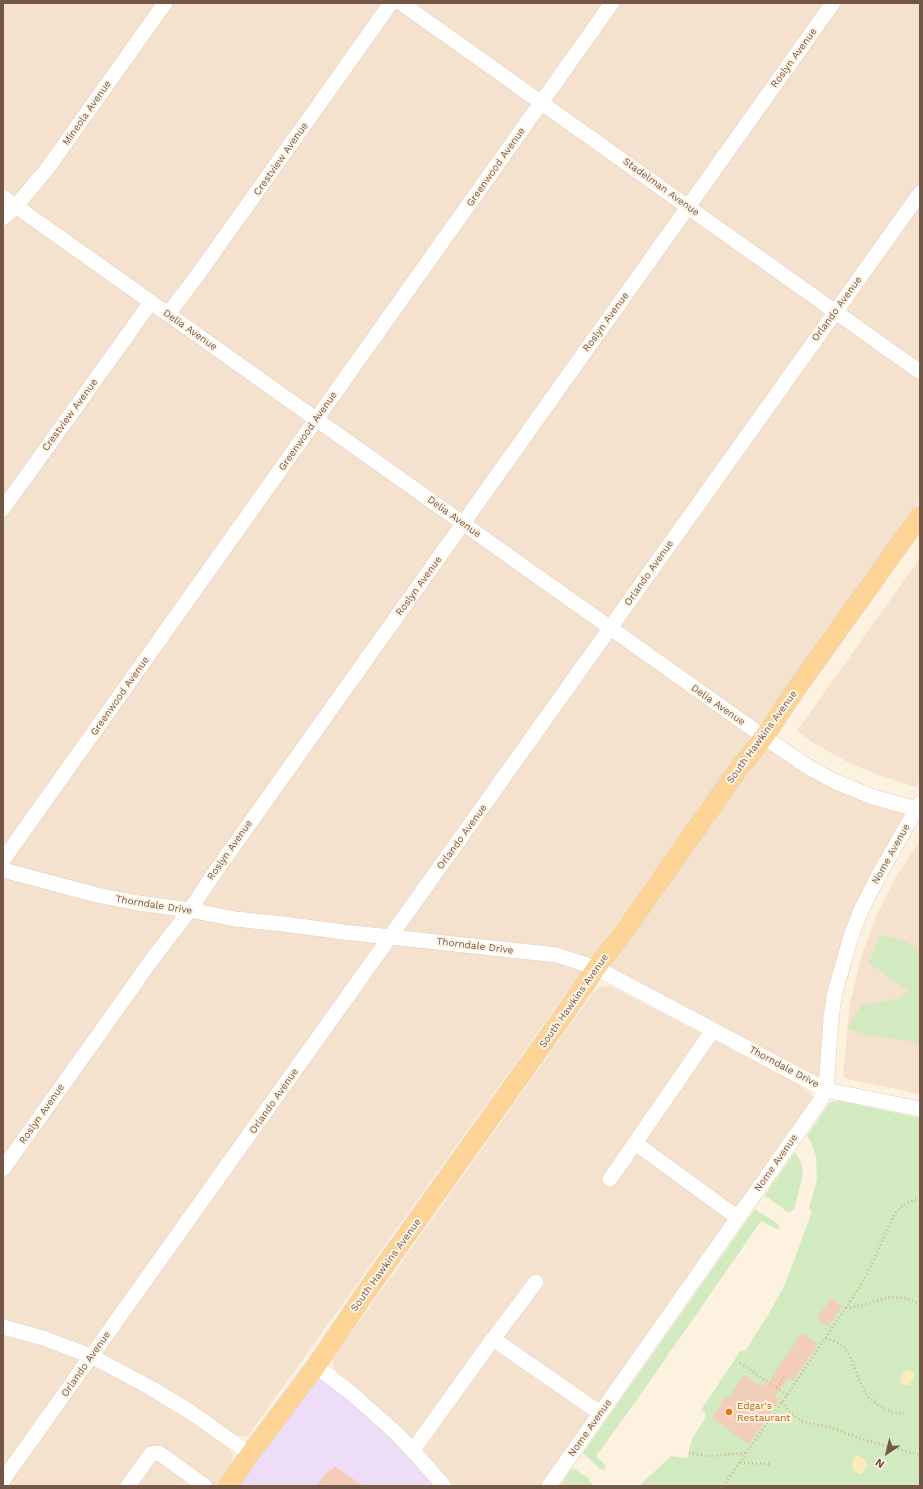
<!DOCTYPE html>
<html>
<head>
<meta charset="utf-8">
<style>
	body { margin:0 }
	#map { position:relative; width:923px; height:1489px; overflow:hidden; background:#fdf1e0; font-family:"Work Sans",sans-serif }
	canvas { display:block }
	.frame { position:absolute; inset:0; border:4px solid #745647; pointer-events:none }
	.north { position:absolute; left:867px; top:1433px; width:40px; height:40px; -webkit-text-stroke:3px #fff5e7; paint-order:stroke; rotate:215deg; font-size:11px; font-weight:700; line-height:16px; text-align:center; color:#745647 }
	.north::after { content:''; display:block; margin:auto; width:14px; height:18px; background:#745647; clip-path:polygon(50% 0,100% 100%,50% 72%,0 100%) }
</style>
</head>
<body>
<div id="map">
<canvas width="923" height="1489"></canvas>
<div class="frame"></div>
<div class="north">N</div>
</div>
<script>
const ctx = document.querySelector('canvas').getContext('2d');
ctx.lineJoin = 'round';
function fillPath(path, color) { ctx.fillStyle = color; ctx.fill(path, 'evenodd'); }
const poly = rows => new Path2D(rows.map(r => 'M' + r).join(''));
function strokePath(path, color, width, dash) { ctx.strokeStyle = color; ctx.lineWidth = width; ctx.lineCap = dash ? 'butt' : 'round'; ctx.setLineDash(dash || []); ctx.stroke(path); }
function drawText(font, color, halo, rows, align = 'center') {
  ctx.font = font + ' "Work Sans",sans-serif'; ctx.lineWidth = 4; ctx.setLineDash([]); ctx.textBaseline = 'middle'; ctx.strokeStyle = halo; ctx.fillStyle = color; for (const [text, x, y, turn = 0] of rows) {
    ctx.save(); ctx.translate(x, y); ctx.rotate((+turn || 0) * Math.PI / 180); ctx.textAlign = isNaN(turn) ? turn : align; if (halo) ctx.strokeText(text, 0, 0); ctx.fillText(text, 0, 0); ctx.restore();
  }
}
fillPath(poly([
	[3,3,920,3,920,501,247,1437,229,1433,166,1404,220,1441,230,1450,233,1455,232,1464,217,1486,3,1486],
	[920,558,920,781,916,787,876,774,844,760,812,742,797,731],
	[764,737,810,768,916,809,851,936,826,1090,596,968],
	[920,840,920,1094,847,1079,843,1075,850,1003,861,957,877,914,896,877],
	[606,986,612,987,794,1081,809,1092,812,1095,812,1099,542,1486,452,1486,422,1450,397,1423,362,1396,339,1376,335,1370,332,1365,334,1357,595,990,600,987]
]), '#f4e2ce');
fillPath(poly([
	[316,1366,444,1486,228,1486]
]), '#eeddf9');
fillPath(poly([
	[880,935,906,942,920,949,920,1045,910,1041,866,1035,847,1029,860,1006,900,998,909,991,869,963],
	[833,1101,839,1101,920,1118,920,1486,639,1486,671,1456,688,1458,690,1446,692,1439,706,1417,705,1413,701,1410,737,1356,739,1352,746,1350,771,1310,786,1282,812,1212,809,1208,817,1180,816,1156,811,1142,807,1136,828,1105],
	[795,1152,801,1162,803,1175,794,1209,789,1213,767,1197,765,1195],
	[755,1209,779,1225,779,1229,777,1229,761,1221,636,1401,596,1456,606,1466,604,1470,600,1469,583,1453],
	[574,1469,587,1477,593,1486,560,1486,571,1470]
]), '#d1eabf');
fillPath(poly([
	[909,1370,914,1372,914,1378,909,1385,904,1385,900,1381,901,1376,906,1371],
	[857,1455,864,1459,867,1465,863,1473,860,1474,854,1471,852,1466,853,1460]
]), '#fdecb9');
fillPath(poly([
	[831,1298,842,1306,828,1326,817,1318],
	[802,1333,818,1344,793,1381,788,1378,775,1396,780,1399,749,1444,712,1418,726,1396,729,1398,744,1375,761,1387,764,1383,767,1385],
	[335,1466,363,1486,316,1486,327,1472,328,1472,331,1469,332,1470]
]), '#f3cdb7');
const minor = poly([
	[401,3,920,372],
	[3,197,764,737,810,768,836,782,873,797,920,810],
	[3,218,16,206,47,169,165,3],
	[168,314,197,276,391,3],
	[3,509,151,302],
	[3,860,612,3],
	[3,870,97,895,138,903,190,910,235,919,283,924,344,932,557,955,596,968,826,1090,920,1109],
	[713,1030,635,1143,738,1218],
	[3,1169,156,954,190,910,213,875,833,3],
	[610,1179,635,1143],
	[3,1327,43,1338,91,1356,151,1388,192,1413,250,1454],
	[493,1339,536,1282],
	[316,1366,351,1393,395,1432,415,1453,444,1486],
	[413,1450,493,1339,600,1413],
	[3,1480,920,193],
	[128,1486,151,1454,159,1453,205,1486],
	[549,1486,818,1104,826,1090,831,1018,834,996,851,936,862,908,880,873,920,803]
]);
const major = poly([
	[228,1486,250,1454,316,1366,366,1292,568,1009,596,968,625,930,737,771,764,737,794,692,920,516]
]);
strokePath(minor, '#e1ccbc', 16);
strokePath(major, '#dbd3cf', 20);
strokePath(poly([
	[846,1308,864,1305,876,1301,890,1297,905,1298,920,1304],
	[826,1338,838,1343,844,1347,850,1356,861,1384,868,1397,880,1406,892,1412,904,1413],
	[740,1363,787,1395],
	[777,1388,785,1376],
	[782,1402,790,1413,802,1421,831,1428,868,1441,920,1455],
	[689,1453,708,1456,746,1453],
	[740,1463,769,1464],
	[723,1486,787,1395,859,1288,870,1268,894,1215,902,1206,908,1202,920,1199]
]), '#d7b09a', 2.5, [1, 3]);
strokePath(minor, '#fff', 15);
strokePath(major, '#fdd496', 19);
for (const [x, y, r, color] of [
	[729,1412,4,"#e8710a"]
]) { const dot = new Path2D(); dot.arc(x, y, r, 0, 2 * Math.PI); ctx.fillStyle = color; ctx.fill(dot); strokePath(dot, '#fff5e7', 1.5); }
drawText('10px', '#745647', '#fff5e7', [
	["Roslyn Avenue",794,58,-54],
	["Mineola Avenue",87,113,-55],
	["Crestview Avenue",281,159,-55],
	["Greenwood Avenue",496,167,-55],
	["Stadelman Avenue",661,187,36],
	["Orlando Avenue",837,309,-54],
	["Roslyn Avenue",606,322,-54],
	["Delia Avenue",190,330,35],
	["Crestview Avenue",70,415,-54],
	["Greenwood Avenue",308,431,-55],
	["Delia Avenue",454,517,36],
	["Orlando Avenue",649,573,-55],
	["Roslyn Avenue",419,586,-54],
	["Greenwood Avenue",120,696,-55],
	["Delia Avenue",718,705,35],
	["South Hawkins Avenue",762,737,-54],
	["Orlando Avenue",462,837,-54],
	["Roslyn Avenue",230,850,-55],
	["Nome Avenue",891,854,-61],
	["Thorndale Drive",154,905,9],
	["Thorndale Drive",475,946,7],
	["South Hawkins Avenue",574,1001,-55],
	["Thorndale Drive",784,1067,28],
	["Orlando Avenue",274,1101,-55],
	["Roslyn Avenue",42,1114,-55],
	["Nome Avenue",776,1163,-55],
	["South Hawkins Avenue",386,1265,-54],
	["Orlando Avenue",86,1364,-55],
	["Nome Avenue",590,1428,-55]
]);
drawText('10px', '#c56008', '#fff5e7', [
	["Edgar's",737,1406],
	["Restaurant",737,1418]
], 'left');
</script>
</body>
</html>
